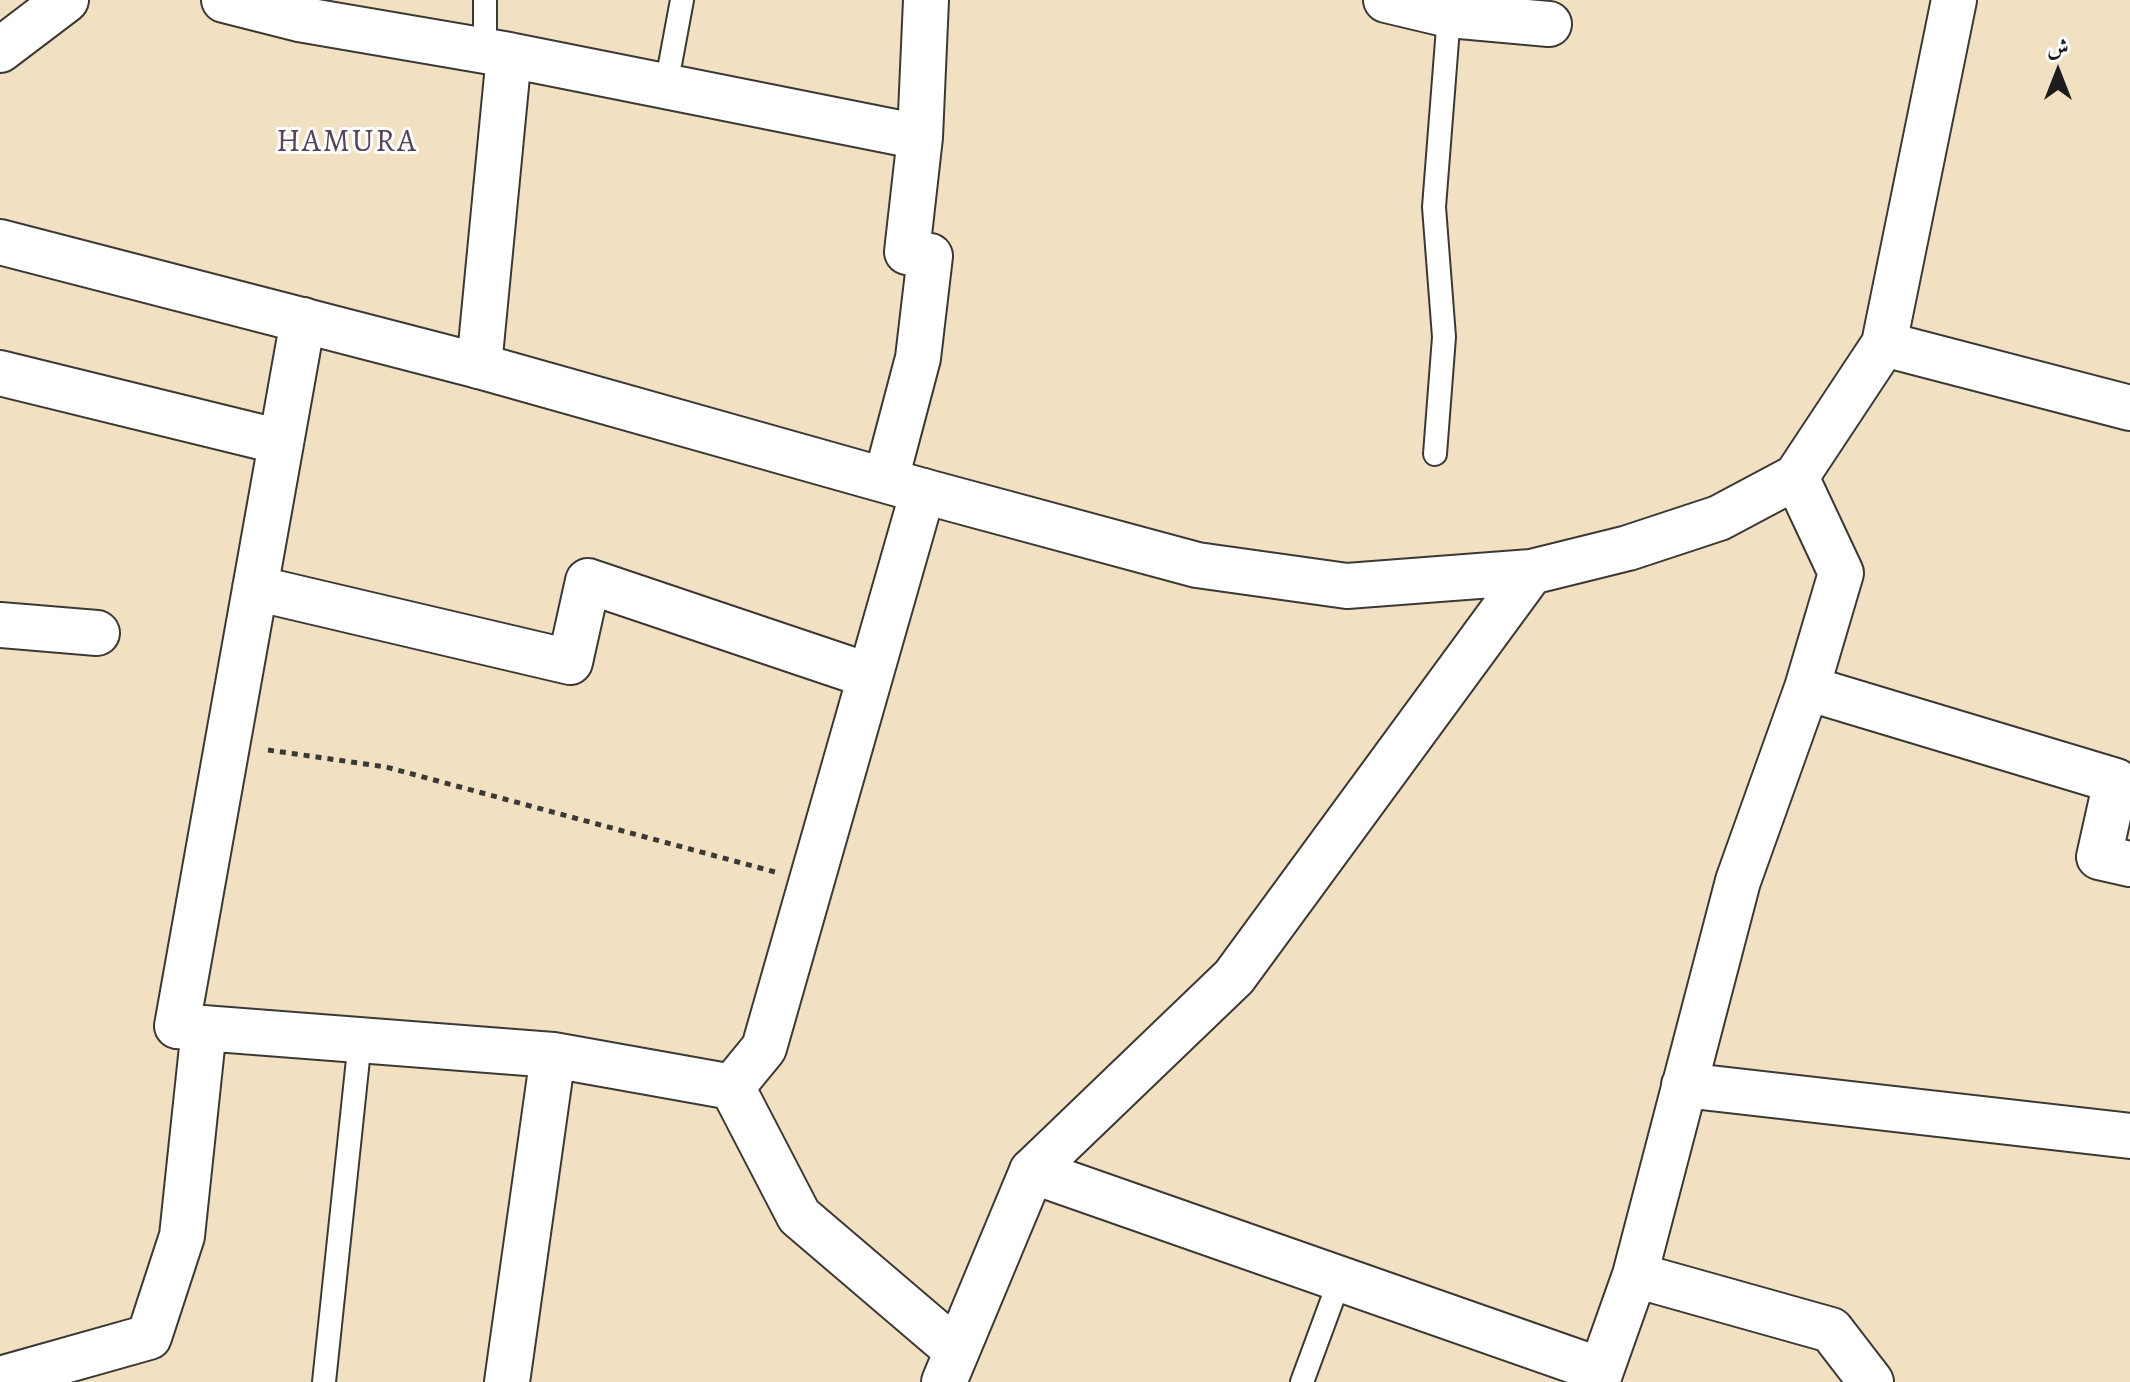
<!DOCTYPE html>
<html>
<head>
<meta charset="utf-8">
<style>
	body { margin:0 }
	#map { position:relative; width:2130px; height:1382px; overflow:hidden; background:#f2e0c2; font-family:Alegreya,Amiri,serif }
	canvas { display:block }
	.north { position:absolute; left:2018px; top:32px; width:80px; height:80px; -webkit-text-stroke:6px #fff; paint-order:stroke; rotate:0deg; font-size:22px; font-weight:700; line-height:32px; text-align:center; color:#1c1c1c }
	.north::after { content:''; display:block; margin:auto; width:28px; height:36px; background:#1c1c1c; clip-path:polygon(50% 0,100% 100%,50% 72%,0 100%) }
</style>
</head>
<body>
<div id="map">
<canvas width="2130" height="1382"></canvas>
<div class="north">ش</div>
</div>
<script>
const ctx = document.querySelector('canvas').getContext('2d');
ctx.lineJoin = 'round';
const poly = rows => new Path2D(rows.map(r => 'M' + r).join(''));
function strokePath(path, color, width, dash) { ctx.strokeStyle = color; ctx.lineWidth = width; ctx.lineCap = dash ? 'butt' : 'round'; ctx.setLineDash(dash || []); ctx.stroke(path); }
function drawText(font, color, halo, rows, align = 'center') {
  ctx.font = font + ' Alegreya,serif'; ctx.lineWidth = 6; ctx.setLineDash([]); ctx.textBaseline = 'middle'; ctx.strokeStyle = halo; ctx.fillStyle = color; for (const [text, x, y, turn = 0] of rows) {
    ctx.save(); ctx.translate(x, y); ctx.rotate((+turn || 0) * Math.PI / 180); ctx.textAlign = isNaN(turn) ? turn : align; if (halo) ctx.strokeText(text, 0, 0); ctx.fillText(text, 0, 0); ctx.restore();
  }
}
const lane = poly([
	[485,52,485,0],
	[666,86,682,0],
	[1435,454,1444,337,1434,207,1449,15],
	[324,1382,360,1040],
	[1302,1382,1340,1279]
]);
const street = poly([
	[224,0,299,19,509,55,920,137],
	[1386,0,1449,15,1549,24],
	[0,50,66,0],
	[303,320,177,1026,553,1055,732,1087],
	[479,366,509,55],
	[0,373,281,442],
	[886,479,918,358,930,256,907,252,920,137,926,0],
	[923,491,764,1048,732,1087,799,1216,956,1350],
	[255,588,570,662,588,581,870,676],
	[0,625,97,633],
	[1807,688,2116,781,2099,857,2130,864],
	[1684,1085,2130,1136],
	[1032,1171,1600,1370],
	[1635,1275,1831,1330,1871,1382],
	[0,1379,149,1337,182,1236,204,1028],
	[507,1382,553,1055],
	[1597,1382,1635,1275,1738,881,1807,688,1841,573,1796,477]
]);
const secondary = poly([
	[0,242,479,366,923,491,1197,565,1347,586,1531,572,1628,548,1719,518,1796,477,1884,344,1954,0],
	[1884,344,2130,408],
	[944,1382,1032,1171,1234,977,1531,572]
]);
strokePath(lane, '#3c3935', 26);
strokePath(street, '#3c3935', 48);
strokePath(secondary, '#3c3935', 48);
strokePath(poly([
	[268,750,386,767,775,872]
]), '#3c3935', 5, [6, 6]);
strokePath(lane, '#fff', 22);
strokePath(street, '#fff', 44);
strokePath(secondary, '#fff', 44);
ctx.letterSpacing = '2px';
drawText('32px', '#574458', '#fff', [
	["HAMURA",347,143]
]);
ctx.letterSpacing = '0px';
</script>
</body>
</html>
